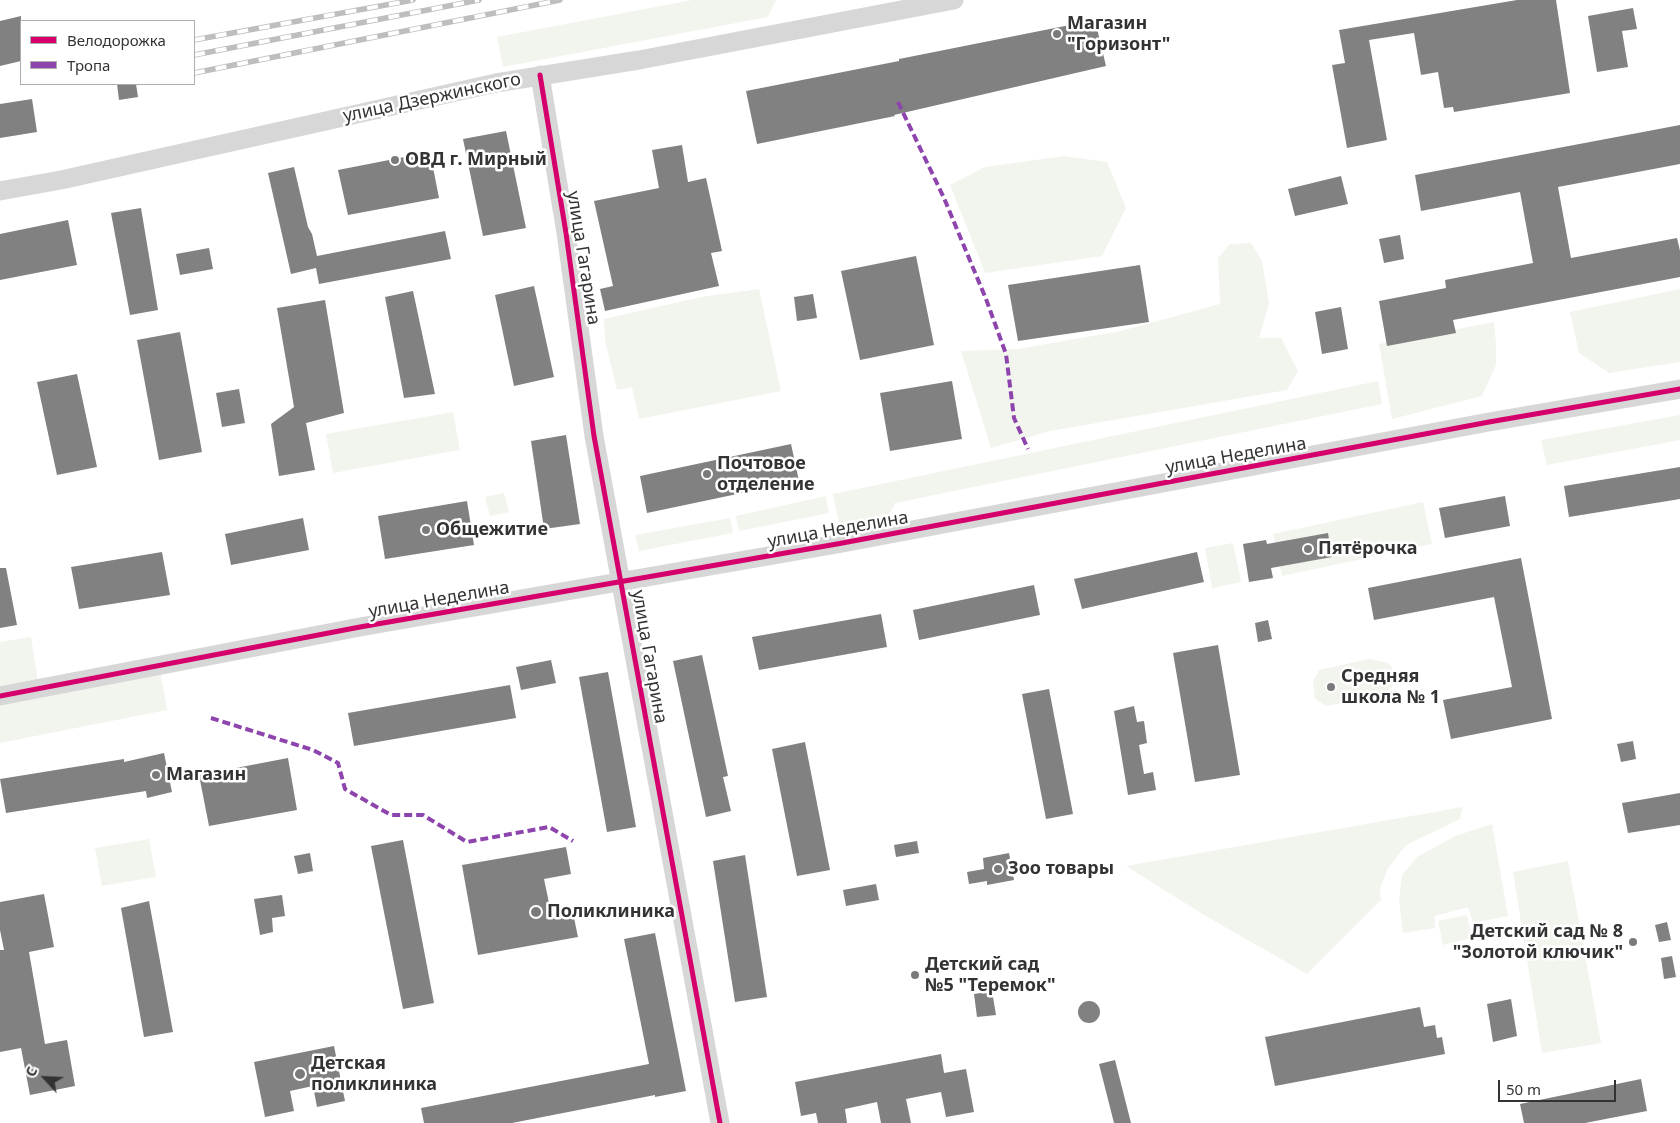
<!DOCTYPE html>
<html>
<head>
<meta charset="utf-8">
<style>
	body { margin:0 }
	#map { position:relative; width:1680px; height:1123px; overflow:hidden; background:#fff; font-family:"Noto Sans",sans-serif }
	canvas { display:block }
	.legend { position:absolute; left:20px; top:20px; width:175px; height:65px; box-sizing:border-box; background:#fff; border:1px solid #adadad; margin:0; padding:6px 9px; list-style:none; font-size:15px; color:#333 }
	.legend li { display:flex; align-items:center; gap:10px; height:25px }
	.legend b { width:25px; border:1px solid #adadad }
	.north { position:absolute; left:20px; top:1053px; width:50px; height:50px; -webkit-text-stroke:4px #fff; paint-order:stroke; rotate:295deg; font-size:14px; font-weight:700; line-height:20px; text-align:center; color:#333 }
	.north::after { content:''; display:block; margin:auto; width:18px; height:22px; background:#333; clip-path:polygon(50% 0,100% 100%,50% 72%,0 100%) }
	.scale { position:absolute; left:1498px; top:1080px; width:118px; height:22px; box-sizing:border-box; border:2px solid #333; border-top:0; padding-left:6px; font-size:15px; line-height:18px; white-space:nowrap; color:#333; -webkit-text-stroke:4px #fff; paint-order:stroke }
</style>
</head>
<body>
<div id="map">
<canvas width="1680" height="1123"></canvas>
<ul class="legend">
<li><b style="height:6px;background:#d6006c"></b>Велодорожка</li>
<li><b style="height:6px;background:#8e44ad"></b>Тропа</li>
</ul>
<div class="north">С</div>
<div class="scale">50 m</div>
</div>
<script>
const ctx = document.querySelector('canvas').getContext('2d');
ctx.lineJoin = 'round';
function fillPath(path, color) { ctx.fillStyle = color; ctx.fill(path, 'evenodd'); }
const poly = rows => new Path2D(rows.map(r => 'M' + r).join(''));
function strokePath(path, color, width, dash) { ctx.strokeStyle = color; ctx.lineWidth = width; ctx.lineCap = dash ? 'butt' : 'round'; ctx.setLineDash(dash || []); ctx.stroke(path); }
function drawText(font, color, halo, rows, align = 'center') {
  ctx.font = font + ' "Noto Sans",sans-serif'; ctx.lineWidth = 5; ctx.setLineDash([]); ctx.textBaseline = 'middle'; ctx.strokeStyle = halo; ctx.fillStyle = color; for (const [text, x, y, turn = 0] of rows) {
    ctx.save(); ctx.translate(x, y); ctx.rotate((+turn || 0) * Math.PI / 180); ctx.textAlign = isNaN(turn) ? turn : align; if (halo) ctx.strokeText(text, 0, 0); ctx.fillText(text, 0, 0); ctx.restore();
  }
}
fillPath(poly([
	[692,0,776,0,768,17,503,67,497,37],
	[1064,156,1107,162,1126,208,1102,256,985,273,950,185,985,167],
	[1251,243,1262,261,1269,303,1259,338,1281,338,1298,371,1287,390,1050,431,991,448,961,351,1018,349,1121,331,1220,304,1218,258,1230,244],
	[759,289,781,391,639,419,632,387,617,390,605,340,604,319,701,297],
	[1680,289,1680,362,1609,373,1579,353,1570,312],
	[1494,322,1496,344,1496,365,1482,396,1392,419,1379,344],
	[1378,381,1382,404,895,503,886,521,840,529,833,494],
	[453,412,460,450,333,473,326,434],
	[1680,415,1680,440,1547,465,1541,440],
	[504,493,509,512,490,516,485,497],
	[826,496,829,513,739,531,736,516],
	[1423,502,1432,544,1282,576,1273,534],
	[730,518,733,533,639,551,635,535],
	[1233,543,1241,582,1212,588,1205,548],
	[31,637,38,682,0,690,0,642],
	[1369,659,1389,663,1394,672,1392,687,1381,696,1326,706,1315,699,1313,681,1319,670],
	[160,670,167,710,0,743,0,702],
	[1463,807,1460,819,1406,845,1388,868,1380,889,1381,900,1307,974,1204,915,1126,866],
	[1492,824,1508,916,1473,923,1468,907,1435,916,1435,928,1403,933,1399,900,1402,875,1417,857,1455,836],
	[149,839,156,877,102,886,95,848],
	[1568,861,1601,1043,1542,1053,1513,872],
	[1467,915,1472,938,1443,945,1438,921]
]), '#f1f5ed');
fillPath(poly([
	[1517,0,1556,0,1570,93,1454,112,1453,107,1444,108,1438,72,1421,75,1414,33,1369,40,1387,140,1347,148,1332,65,1345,63,1339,30],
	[1633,8,1637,29,1622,31,1628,67,1597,72,1588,16],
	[21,16,21,61,0,66,0,21],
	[1095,20,1106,66,894,115,895,116,757,144,746,91,899,61,899,59],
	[117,84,136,84,138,97,119,100],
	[32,99,37,132,0,138,0,104],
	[1680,125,1680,164,1558,187,1571,258,1677,238,1680,251,1680,277,1453,320,1456,333,1387,346,1379,301,1446,288,1445,280,1533,263,1520,192,1421,211,1415,175],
	[506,131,526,228,483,236,463,139],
	[682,145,688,182,706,178,722,251,711,253,719,286,605,311,600,289,613,286,594,201,659,188,652,150],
	[430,152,439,198,348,215,338,170],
	[294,167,308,227,312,234,317,256,445,231,451,259,319,284,316,268,291,274,268,173],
	[1341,176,1348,204,1295,216,1288,189],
	[141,208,158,310,130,315,111,213],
	[68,220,77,265,0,280,0,234],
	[1400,235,1404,259,1384,263,1379,239],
	[209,248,213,269,180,275,176,254],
	[916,256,934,345,860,360,841,271],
	[1140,265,1149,322,1018,341,1008,285],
	[534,286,554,377,514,386,495,295],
	[413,291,435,394,404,398,385,297],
	[813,294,817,318,797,321,794,297],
	[325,300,344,413,306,423,315,470,279,476,271,424,294,407,277,308],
	[1341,307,1348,349,1322,354,1315,312],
	[180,332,202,452,159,460,137,340],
	[77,374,97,467,57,475,37,382],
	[952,381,962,439,890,451,880,393],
	[239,389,245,423,222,427,216,393],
	[566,435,580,524,544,529,531,441],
	[791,444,799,481,647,513,640,476],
	[1680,467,1680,499,1569,517,1564,486],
	[1505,496,1510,526,1445,538,1439,508],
	[467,501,474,545,385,559,378,516],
	[303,518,309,550,231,565,225,534],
	[1328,533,1332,557,1271,568,1273,578,1249,582,1243,544,1266,540,1267,544],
	[162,552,170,595,79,609,71,567],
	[1197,552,1204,582,1082,609,1074,579],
	[1521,558,1552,719,1451,739,1443,700,1512,687,1494,597,1374,620,1368,588],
	[0,568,6,568,17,625,0,628],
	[1034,585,1040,615,919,640,913,610],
	[881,614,887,647,759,670,752,637],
	[1268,620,1272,639,1258,642,1255,623],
	[1218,645,1240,775,1195,782,1173,653],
	[702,655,728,776,723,777,731,811,706,817,673,661],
	[551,660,556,683,521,690,516,667],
	[608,672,636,827,607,832,579,677],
	[510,685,516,718,354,746,348,713],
	[1049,689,1073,814,1046,819,1022,694],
	[1134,706,1137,722,1144,721,1147,743,1139,745,1144,774,1153,772,1156,790,1128,795,1114,711],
	[1633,741,1636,759,1621,762,1617,744],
	[805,742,830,870,797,876,772,749],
	[164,753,172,792,147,798,146,791,6,813,0,779,124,759,124,762],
	[288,758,297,810,209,826,199,775],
	[1680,793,1680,825,1628,833,1622,803],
	[403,840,434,1003,403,1009,371,846],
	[917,841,919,853,896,857,894,845],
	[566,847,571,874,544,879,552,917,573,913,578,937,478,955,462,865],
	[310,853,313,871,298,874,294,856],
	[1009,853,1014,880,987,885,987,881,969,884,967,872,984,869,983,858],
	[745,855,767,997,735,1002,713,861],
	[876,884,879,900,846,906,843,890],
	[44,894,54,947,29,952,45,1044,67,1040,75,1086,30,1095,21,1048,0,1052,0,950,4,950,0,930,0,902],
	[282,895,285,916,272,918,273,932,260,935,254,899],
	[149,901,173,1032,144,1037,121,908],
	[1667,922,1671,940,1659,942,1655,925],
	[655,933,686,1091,655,1097,655,1095,512,1123,424,1123,421,1108,649,1064,624,939],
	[1672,956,1676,977,1664,979,1661,958],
	[992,991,996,1015,977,1017,974,994],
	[1511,999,1517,1036,1493,1042,1487,1004],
	'1078 1012a11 11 0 1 1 22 0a11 11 0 1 1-22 0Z',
	[1420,1007,1424,1027,1435,1025,1437,1038,1442,1037,1445,1054,1275,1086,1265,1037],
	[334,1046,345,1101,317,1107,313,1086,290,1091,294,1111,265,1117,254,1062],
	[941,1054,944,1073,966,1069,974,1112,946,1117,941,1092,906,1099,911,1123,881,1123,877,1102,845,1109,847,1123,818,1123,816,1113,801,1116,795,1082],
	[1115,1060,1131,1123,1114,1123,1099,1064],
	[1641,1079,1647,1111,1585,1123,1524,1123,1520,1104]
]), '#818181');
strokePath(poly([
	[540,75,566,233,594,436,720,1123],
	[0,191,61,180,496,83,639,60,954,0],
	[0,696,360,627,837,544,1489,422,1680,389]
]), '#d7d7d7', 19);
const rail = poly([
	[194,40,413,0],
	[194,55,479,0],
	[194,73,560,0]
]);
strokePath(rail, '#bebebe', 5.5);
strokePath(rail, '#fff', 4, [11]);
strokePath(poly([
	[898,102,944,198,986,299,1006,354,1014,418,1028,449],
	[211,718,313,750,338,763,345,789,391,815,423,815,467,842,549,827,573,841]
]), '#8e44ad', 4, [8, 4]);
strokePath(poly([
	[540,75,566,233,594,436,720,1123],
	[0,696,360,627,837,544,1489,422,1680,389]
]), '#d6006c', 5);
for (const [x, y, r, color] of [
	[1057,34,5,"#7a7a7a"],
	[395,160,5,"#7a7a7a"],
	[707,474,5,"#7a7a7a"],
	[426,530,5,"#7a7a7a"],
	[1308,549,5,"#7a7a7a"],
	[1331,687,5,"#7a7a7a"],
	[156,775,5,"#7a7a7a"],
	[998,869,5,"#7a7a7a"],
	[536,912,6,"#7a7a7a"],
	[1633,942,5,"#7a7a7a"],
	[915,975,5,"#7a7a7a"],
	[300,1074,6,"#7a7a7a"]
]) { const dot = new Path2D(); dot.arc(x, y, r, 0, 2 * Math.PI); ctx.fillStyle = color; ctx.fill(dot); strokePath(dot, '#fff', 2); }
drawText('bold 18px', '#333', '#fff', [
	["Магазин",1067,24],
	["\"Горизонт\"",1067,45],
	["ОВД г. Мирный",405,160],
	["Почтовое",717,464],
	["отделение",717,485],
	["Общежитие",436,530],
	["Пятёрочка",1318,549],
	["Средняя",1341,677],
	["школа № 1",1341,698],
	["Магазин",166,775],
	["Зоо товары",1008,869],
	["Поликлиника",547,912],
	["Детский сад № 8",1623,932,"right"],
	["\"Золотой ключик\"",1623,953,"right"],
	["Детский сад",925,965],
	["№5 \"Теремок\"",925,986],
	["Детская",311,1064],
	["поликлиника",311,1085]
], 'left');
drawText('18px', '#333', '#fff', [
	["улица Дзержинского",432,98,-12],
	["улица Гагарина",583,258,81],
	["улица Неделина",1236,456,-10],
	["улица Неделина",838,530,-10],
	["улица Неделина",439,600,-10],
	["улица Гагарина",649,657,80]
]);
</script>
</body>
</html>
